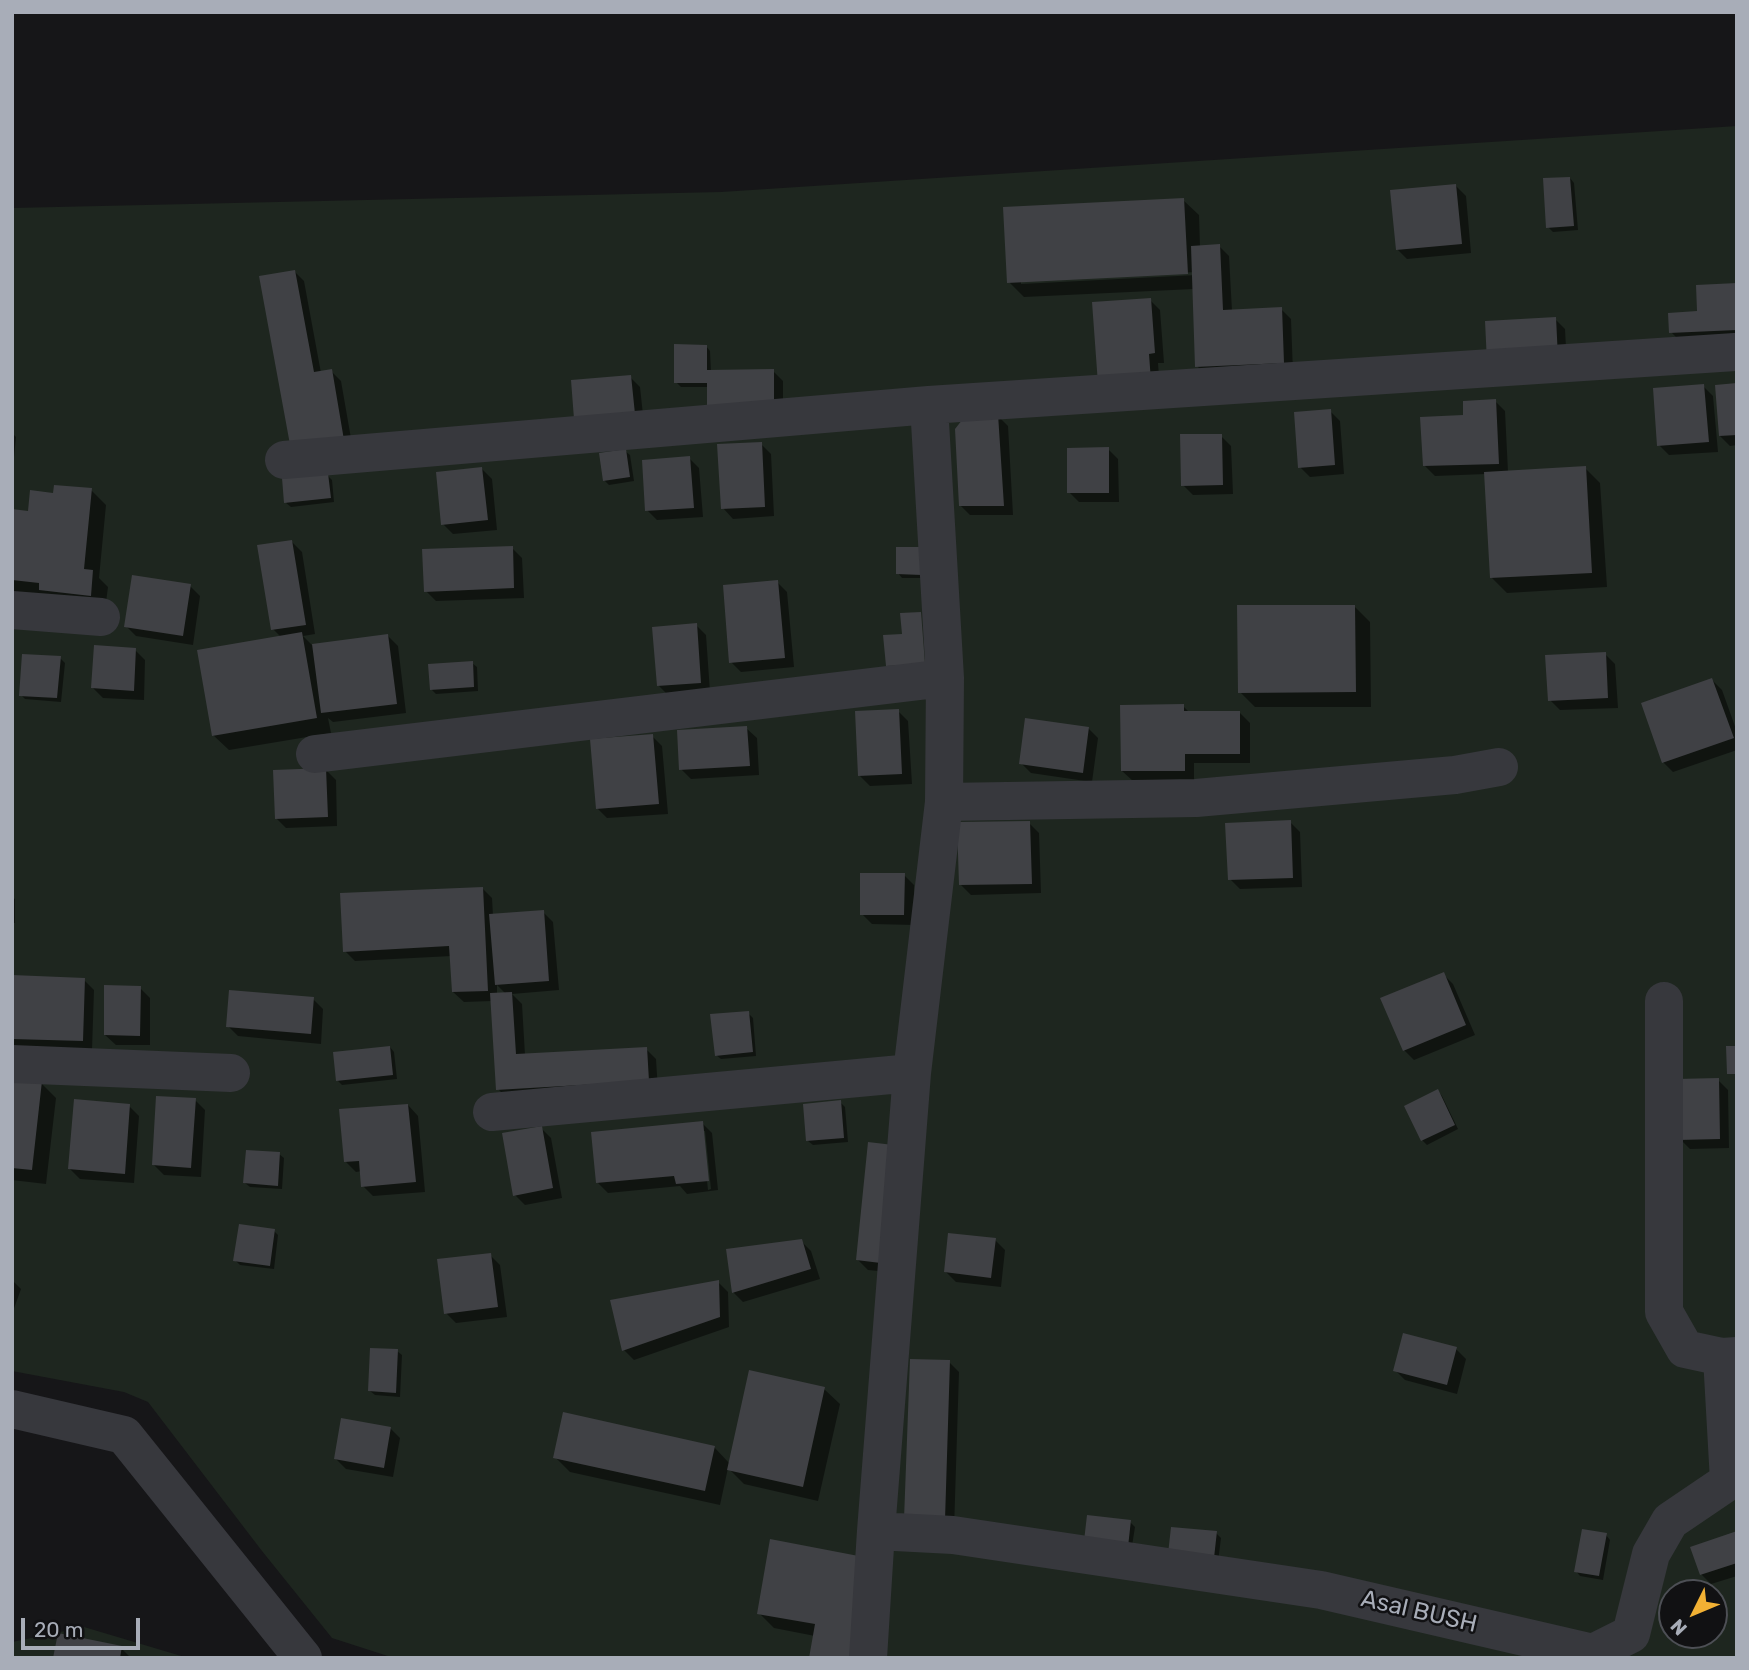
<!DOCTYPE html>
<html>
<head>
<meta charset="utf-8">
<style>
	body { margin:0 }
	#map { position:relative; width:1749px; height:1670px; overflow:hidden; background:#161618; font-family:Rubik,sans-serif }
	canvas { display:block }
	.frame { position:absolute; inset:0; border:14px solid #a8adb8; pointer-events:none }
	.north { position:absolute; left:1658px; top:1579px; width:70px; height:70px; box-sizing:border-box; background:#111113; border:2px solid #4d4f55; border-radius:50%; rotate:227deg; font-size:19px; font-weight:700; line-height:28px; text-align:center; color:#a8adb8 }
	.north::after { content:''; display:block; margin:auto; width:24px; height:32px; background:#f2b134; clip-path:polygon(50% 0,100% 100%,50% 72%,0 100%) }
	.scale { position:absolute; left:21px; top:1618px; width:119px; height:32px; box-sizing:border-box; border:4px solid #a8adb8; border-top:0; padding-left:9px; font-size:21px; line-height:24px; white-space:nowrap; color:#a8adb8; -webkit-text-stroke:5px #111113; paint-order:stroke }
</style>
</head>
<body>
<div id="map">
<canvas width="1749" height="1670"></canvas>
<div class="frame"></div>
<div class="north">N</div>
<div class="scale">20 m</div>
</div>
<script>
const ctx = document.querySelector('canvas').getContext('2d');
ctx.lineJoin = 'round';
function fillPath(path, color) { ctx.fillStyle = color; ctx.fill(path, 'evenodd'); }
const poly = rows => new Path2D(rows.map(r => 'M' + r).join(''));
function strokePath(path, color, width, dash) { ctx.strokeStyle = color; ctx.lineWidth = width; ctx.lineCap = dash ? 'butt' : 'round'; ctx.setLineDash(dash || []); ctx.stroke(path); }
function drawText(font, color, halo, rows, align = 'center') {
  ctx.font = font + ' Rubik,sans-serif'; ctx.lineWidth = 5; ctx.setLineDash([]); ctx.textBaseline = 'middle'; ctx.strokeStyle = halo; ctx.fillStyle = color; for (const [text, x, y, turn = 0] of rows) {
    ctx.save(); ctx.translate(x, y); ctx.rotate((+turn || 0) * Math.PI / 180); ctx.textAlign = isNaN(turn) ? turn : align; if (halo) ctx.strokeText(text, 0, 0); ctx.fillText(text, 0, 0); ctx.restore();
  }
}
fillPath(poly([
	[1737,126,1737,1658,394,1658,332,1638,262,1551,148,1402,124,1392,12,1371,12,208,721,192],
	[1672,1593,1714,1593,1714,1635,1672,1635],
	[84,1627,188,1658,12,1658,12,1642]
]), '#1e261f');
fillPath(poly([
	[1570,178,1574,183,1578,230,1553,232,1548,227],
	[1456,186,1466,196,1471,253,1407,259,1397,249],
	[1183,200,1199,215,1200,247,1219,246,1229,256,1232,311,1281,309,1291,319,1293,373,1207,376,1197,366,1194,289,1024,297,1009,282],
	[1197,272,1197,275,1021,284,1021,280],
	[294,271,304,281,321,373,331,371,341,381,353,450,302,459],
	[1737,285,1737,340,1681,342,1671,332],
	[1150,300,1160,310,1164,363,1158,363,1160,390,1110,393],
	[1555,319,1565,329,1567,367,1499,372],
	[706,346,710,351,711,372,773,371,783,381,783,420,709,387,681,387,676,382],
	[630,377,640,387,644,424,576,418],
	[1737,385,1737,445,1730,446,1720,436],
	[1703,386,1713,396,1718,452,1669,455,1659,445],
	[1495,401,1505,411,1508,472,1585,468,1600,483,1607,587,1507,593,1492,578,1486,474,1435,476,1425,466,1465,417],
	[1330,411,1340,421,1344,474,1310,477,1300,467],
	[998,416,1008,426,1013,515,970,515,960,505],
	[12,433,16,437,12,477],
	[1221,436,1231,446,1233,494,1193,495,1183,485],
	[761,444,771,454,774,516,733,519,723,508],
	[1108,449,1118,459,1119,502,1079,502,1069,492],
	[625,451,630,455,634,481,609,485,604,480],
	[689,458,699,468,703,517,657,520,647,510],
	[482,469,492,479,497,530,453,534,443,524],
	[327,475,332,480,334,502,291,507,286,503],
	[91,490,106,505,99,578,108,587,105,610,12,593,12,511,29,513,55,495],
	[292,542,302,552,315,634,303,636,312,645,388,636,398,646,406,713,333,722,328,718,331,733,229,750,213,735,282,638,273,629],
	[512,548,522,558,524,598,436,601,426,591],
	[898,549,926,578,902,578,898,573],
	[777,582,787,592,794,667,741,672,731,662],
	[190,586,200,596,193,645,136,636,126,626],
	[1354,606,1370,622,1371,707,1255,707,1240,692],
	[696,625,706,635,710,692,668,695,658,685],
	[135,650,145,660,144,700,103,698,93,688],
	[1605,654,1615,664,1618,708,1560,710,1550,700],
	[60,658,65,663,61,702,25,699,21,695],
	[472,663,477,667,478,691,436,694,431,689],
	[1712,680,1722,690,1737,732,1737,750,1673,772,1663,762],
	[1183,706,1190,713,1240,713,1250,723,1250,763,1194,763,1194,781,1133,781,1122,771],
	[898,711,908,721,912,784,870,786,860,776],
	[746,728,757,738,759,775,691,779,681,769],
	[1088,728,1098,738,1092,782,1031,773,1021,763],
	[652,736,662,746,668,814,607,818,597,808],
	[326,770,336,780,337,826,286,828,276,818],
	[1290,822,1300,832,1302,887,1240,889,1230,879],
	[1029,823,1039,833,1041,893,971,895,961,885],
	[904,875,914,885,914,925,872,924,862,914],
	[482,888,492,898,493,916,543,912,553,922,559,990,512,994,522,1004,525,1055,646,1049,656,1059,658,1091,508,1099,498,1089,492,1001,464,1002,453,992,452,956,355,961,345,951],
	[497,985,506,994,497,994],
	[12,897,15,899,15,923,12,923],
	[1443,974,1453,984,1475,1035,1414,1060,1404,1050],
	[12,977,84,980,94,990,92,1050,12,1048],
	[140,988,150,998,150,1045,116,1045,105,1035],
	[313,999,323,1009,321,1044,238,1036,228,1026],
	[748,1013,753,1018,756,1056,721,1059,716,1055],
	[390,1047,394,1052,397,1079,342,1085,338,1081],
	[12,1079,41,1083,56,1098,46,1184,12,1180],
	[1718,1080,1728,1090,1729,1148,1690,1149,1680,1139],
	[1438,1091,1442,1096,1458,1129,1427,1145,1422,1140],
	[195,1100,205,1110,201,1177,164,1175,154,1165],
	[840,1102,845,1107,848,1142,813,1145,808,1141],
	[408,1105,418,1116,425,1192,373,1196,363,1186,362,1171,356,1172,346,1162],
	[129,1106,139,1116,134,1183,80,1179,70,1169],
	[702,1123,712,1133,718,1190,687,1194,680,1186,608,1193,598,1183],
	[702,1131,705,1131,711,1189,708,1190],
	[541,1128,551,1138,562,1198,525,1205,515,1195],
	[870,1144,899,1273,868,1270,858,1260],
	[279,1154,284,1158,282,1189,250,1187,245,1183],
	[274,1231,278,1235,274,1269,240,1265,235,1260],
	[995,1240,1005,1250,1001,1287,956,1282,946,1272],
	[801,1241,811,1251,820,1279,743,1302,733,1292],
	[490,1255,500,1265,507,1317,456,1323,446,1313],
	[12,1280,21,1289,12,1314],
	[718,1282,728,1292,729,1327,634,1360,624,1350,612,1301],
	[1456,1349,1466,1359,1457,1394,1405,1380,1395,1370],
	[397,1351,402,1355,400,1397,375,1395,370,1391],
	[949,1362,959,1372,954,1530,916,1528],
	[824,1389,840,1404,818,1501,744,1484,728,1468,720,1505,570,1472,555,1457,714,1447,730,1464],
	[390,1428,400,1438,393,1477,346,1469,336,1459],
	[1130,1522,1135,1527,1132,1546,1088,1543],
	[1216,1533,1221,1538,1218,1562,1170,1553],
	[1737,1533,1737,1576,1711,1584,1701,1574],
	[1606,1535,1610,1540,1603,1580,1580,1576,1576,1571],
	[868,1559,815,1636,774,1628,759,1613],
	[121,1648,131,1658,55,1658]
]), '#0007');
fillPath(poly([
	[1570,177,1574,226,1546,228,1543,178],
	[1456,184,1462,244,1396,250,1390,190],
	[1184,198,1188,274,1007,283,1003,207],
	[1220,244,1223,310,1282,307,1284,363,1195,367,1191,246],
	[295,270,314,372,332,369,344,440,291,450,259,276],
	[1737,283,1737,330,1669,333,1668,313,1697,311,1696,285],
	[1151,298,1155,353,1149,354,1151,381,1098,384,1092,302],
	[1556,317,1558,358,1487,362,1485,321],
	[674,344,707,345,707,370,774,369,774,411,707,412,707,383,674,383],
	[631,375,635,414,574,419,571,380],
	[1737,383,1737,435,1719,436,1715,385],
	[1704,384,1709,442,1657,446,1653,388],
	[1496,399,1499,464,1423,466,1420,417,1463,415,1463,401],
	[1331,409,1335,465,1298,468,1294,412],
	[998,414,1004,506,959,506,955,429,966,415],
	[1180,434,1222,434,1223,485,1181,486],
	[762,442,765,507,721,509,717,444],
	[1109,447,1109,493,1067,493,1067,448],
	[626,449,630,477,603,481,599,453],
	[690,456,694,508,645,511,642,460],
	[1586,466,1592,573,1490,578,1484,472],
	[482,467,488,520,441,525,436,472],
	[328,473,331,498,284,503,282,478],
	[54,485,92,488,84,569,93,570,91,596,39,590,39,583,12,580,12,509,28,511,30,490,53,493],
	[292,540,306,625,271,630,257,545],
	[513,546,514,588,424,592,422,549],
	[896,547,922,547,922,575,896,574],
	[132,575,191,584,183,636,124,627],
	[778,580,785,658,729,663,723,585],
	[1237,605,1355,605,1356,692,1238,693],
	[921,612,925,664,886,666,883,635,902,634,900,613],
	[697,623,701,683,657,686,652,627],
	[302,632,317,718,212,736,197,650],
	[388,634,397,704,321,713,312,644],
	[94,645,136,648,134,691,91,688],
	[1606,652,1608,698,1548,701,1545,655],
	[22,654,61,656,57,698,19,696],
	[473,661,474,687,430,690,428,664],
	[1712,678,1734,738,1662,763,1641,703],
	[1184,704,1184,711,1240,711,1240,754,1185,754,1185,771,1121,771,1120,705],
	[899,709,902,774,858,776,855,711],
	[1025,718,1089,727,1083,773,1019,764],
	[747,726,750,766,679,770,677,730],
	[653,734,659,804,596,809,590,739],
	[326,768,328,817,275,819,273,770],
	[1291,820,1293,878,1228,880,1225,823],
	[1030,821,1032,884,959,885,957,822],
	[860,873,905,873,904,915,860,915],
	[483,887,488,991,452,992,449,946,343,952,340,893],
	[544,910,549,981,495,985,489,914],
	[1444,972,1466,1025,1403,1051,1380,998],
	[12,975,85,978,83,1041,12,1039],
	[104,985,141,986,140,1036,104,1035],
	[229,990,314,997,311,1034,226,1027],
	[512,992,516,1054,647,1047,649,1081,496,1090,490,993],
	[749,1011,753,1052,715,1056,710,1014],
	[390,1046,393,1075,336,1081,333,1052],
	[1726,1046,1737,1046,1737,1074,1727,1074],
	[12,1077,42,1081,32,1170,12,1168],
	[1719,1078,1720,1139,1678,1140,1676,1079],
	[1438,1089,1455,1125,1421,1141,1404,1106],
	[156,1096,196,1098,191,1168,152,1165],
	[74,1099,130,1104,125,1174,68,1169],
	[841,1100,844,1138,806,1141,803,1104],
	[408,1104,416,1182,361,1187,359,1161,344,1162,339,1109],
	[703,1121,709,1181,676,1184,674,1176,596,1183,591,1132],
	[542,1126,553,1188,513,1196,502,1133],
	[868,1142,902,1146,889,1264,856,1260],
	[246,1150,280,1152,278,1186,243,1183],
	[239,1224,275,1229,270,1266,233,1261],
	[948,1233,996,1238,991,1278,944,1272],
	[802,1239,811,1269,732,1293,726,1249],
	[491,1253,498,1307,444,1314,437,1259],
	[719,1280,720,1317,622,1351,610,1300],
	[1403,1333,1457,1347,1447,1385,1393,1371],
	[370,1348,398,1349,396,1393,368,1391],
	[910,1359,950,1360,945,1520,904,1519],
	[749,1370,825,1387,803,1487,727,1470],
	[563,1412,715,1446,705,1491,553,1458],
	[341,1418,391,1427,384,1468,334,1459],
	[1087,1515,1131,1520,1128,1547,1084,1541],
	[1171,1527,1217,1531,1214,1558,1168,1554],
	[1582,1529,1607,1533,1599,1576,1574,1572],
	[1737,1531,1737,1563,1700,1575,1690,1547],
	[770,1539,869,1558,850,1658,809,1658,815,1624,757,1614],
	[58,1633,122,1646,120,1658,53,1658]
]), '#404145');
strokePath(poly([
	[284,460,929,405,1735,352],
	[12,610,101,617],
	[315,754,945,678],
	[944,802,1196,798,1455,775,1499,767],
	[1664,1001,1664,1312,1685,1349,1722,1357],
	[12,1064,231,1073],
	[492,1112,912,1073],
	[12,1409,124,1435,303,1658],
	[876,1531,953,1535,1321,1590,1593,1653,1631,1634,1651,1554,1670,1521,1729,1481,1722,1357,1737,1356],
	[868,1658,876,1531,912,1073,944,802,945,678,929,405]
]), '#37383d', 38);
drawText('24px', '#a8adb8', '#111113', [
	["Asal BUSH",1419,1612,13]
]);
</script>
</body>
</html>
